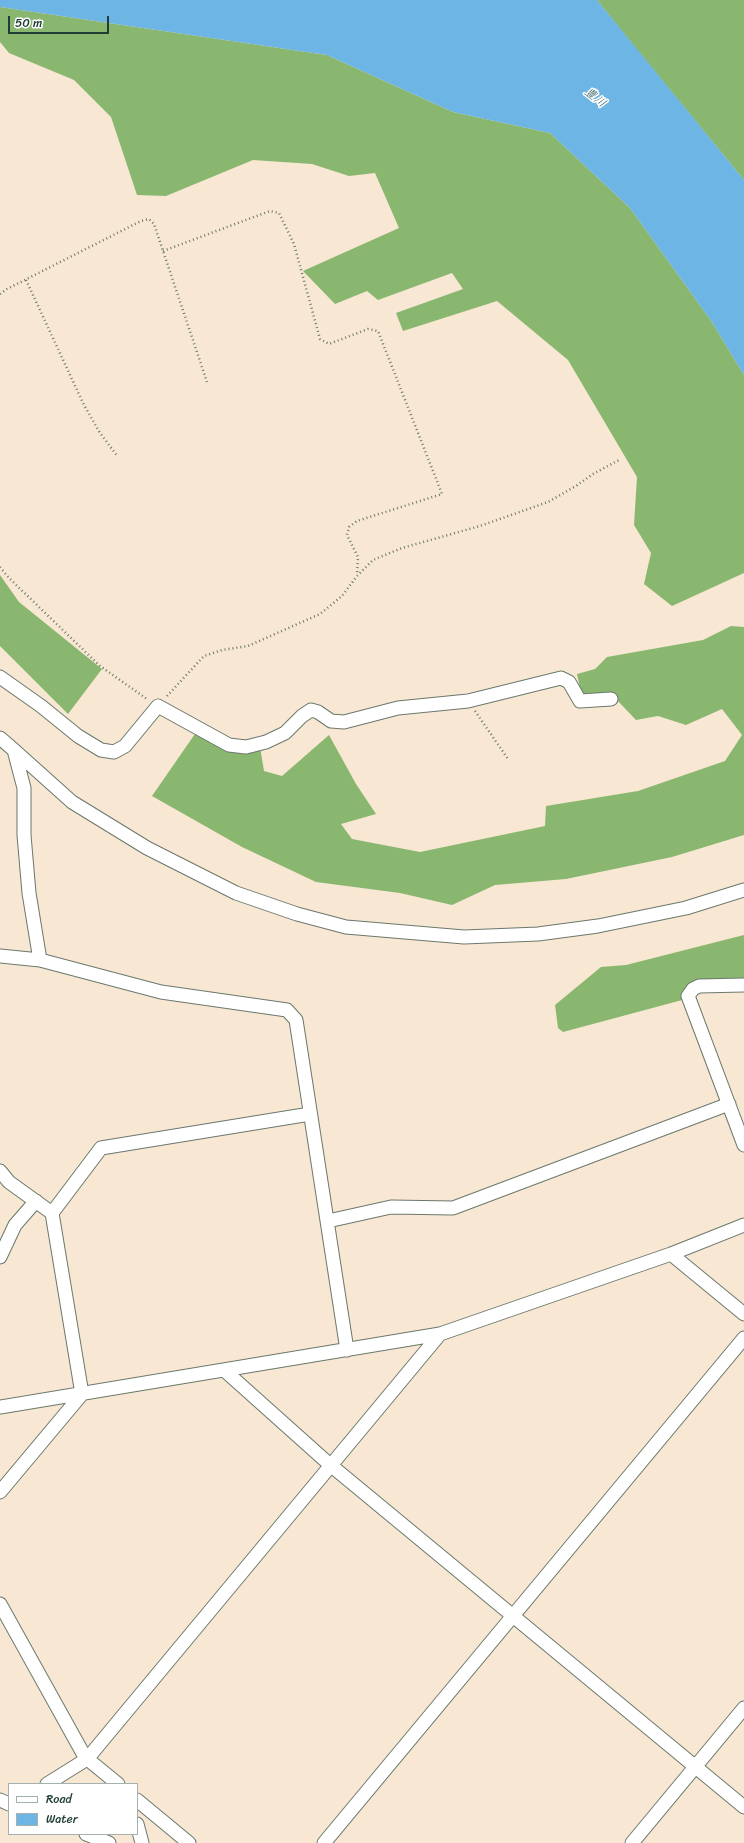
<!DOCTYPE html>
<html>
<head>
<meta charset="utf-8">
<style>
	body { margin:0 }
	#map { position:relative; width:744px; height:1843px; overflow:hidden; background:#f7e7d3; font-family:Sriracha,sans-serif }
	canvas { display:block }
	.legend { position:absolute; left:8px; top:1783px; width:130px; height:52px; box-sizing:border-box; background:#fff; border:1px solid #a5b1ae; margin:0; padding:5px 7px; list-style:none; font-size:12px; color:#1f3d34 }
	.legend li { display:flex; align-items:center; gap:8px; height:20px }
	.legend b { width:20px; border:1px solid #a5b1ae }
	.scale { position:absolute; left:8px; top:16px; width:101px; height:18px; box-sizing:border-box; border:2px solid #1f3d34; border-top:0; padding-left:5px; font-size:12px; line-height:14px; white-space:nowrap; color:#1f3d34; -webkit-text-stroke:3px #fff; paint-order:stroke }
</style>
</head>
<body>
<div id="map">
<canvas width="744" height="1843"></canvas>
<ul class="legend">
<li><b style="height:5px;background:#fff"></b>Road</li>
<li><b style="height:11px;background:#6cb5e4"></b>Water</li>
</ul>
<div class="scale">50 m</div>
</div>
<script>
const ctx = document.querySelector('canvas').getContext('2d');
ctx.lineJoin = 'round';
function fillPath(path, color) { ctx.fillStyle = color; ctx.fill(path, 'evenodd'); }
const poly = rows => new Path2D(rows.map(r => 'M' + r).join(''));
function strokePath(path, color, width, dash) { ctx.strokeStyle = color; ctx.lineWidth = width; ctx.lineCap = dash ? 'butt' : 'round'; ctx.setLineDash(dash || []); ctx.stroke(path); }
function drawText(font, color, halo, rows, align = 'center') {
  ctx.font = font + ' Sriracha,"Klee One",sans-serif'; ctx.lineWidth = 3; ctx.setLineDash([]); ctx.textBaseline = 'middle'; ctx.strokeStyle = halo; ctx.fillStyle = color; for (const [text, x, y, turn = 0] of rows) {
    ctx.save(); ctx.translate(x, y); ctx.rotate((+turn || 0) * Math.PI / 180); ctx.textAlign = isNaN(turn) ? turn : align; if (halo) ctx.strokeText(text, 0, 0); ctx.fillText(text, 0, 0); ctx.restore();
  }
}
fillPath(poly([
	[597,0,744,0,744,180,634,46],
	[0,7,327,55,453,112,550,133,630,208,712,322,744,375,744,573,672,606,644,584,651,553,634,525,637,477,568,360,497,301,403,331,396,313,463,289,452,273,378,300,367,291,335,304,303,271,399,228,375,173,349,176,312,164,253,160,166,196,137,195,111,117,74,80,9,53,0,42],
	[0,575,19,602,102,669,68,714,0,646],
	[731,626,744,627,744,835,672,857,566,879,495,885,452,905,400,893,316,882,242,847,152,796,197,731,212,744,238,752,260,747,264,771,282,776,329,735,356,784,376,814,341,824,352,839,420,852,545,826,546,806,638,791,725,761,742,735,722,709,686,725,658,716,636,720,616,699,582,697,577,674,595,669,607,657,703,640],
	[744,935,744,983,714,985,686,999,563,1032,558,1028,555,1005,601,967,626,965]
]), '#8ab76f');
fillPath(poly([
	[0,0,597,0,744,180,744,375,712,322,630,208,550,133,453,112,327,55,0,7]
]), '#6cb5e4');
const street = poly([
	[0,677,41,706,78,736,101,750,114,752,125,746,158,706,229,745,246,747,266,742,285,733,302,716,311,710,318,712,331,721,344,722,398,708,468,701,561,678,569,682,580,701,611,699],
	[0,738,14,750,24,788,24,835,29,893,40,960],
	[14,750,72,802,147,848,236,893,297,914,346,927,464,937,538,934,598,926,686,908,744,890],
	[0,956,40,960,161,992,287,1010,296,1020,347,1350],
	[744,985,699,986,693,989,688,996,744,1145],
	[0,1171,9,1182,52,1213],
	[328,1221,391,1207,453,1208,729,1104],
	[671,1254,744,1314],
	[0,1257,15,1225,36,1201],
	[224,1370,328,1463,744,1807],
	[0,1407,440,1334,671,1254,744,1225],
	[0,1492,82,1394,52,1213,101,1148,310,1114],
	[0,1604,85,1757,118,1784],
	[47,1784,87,1759,440,1334],
	[0,1800,9,1804],
	[137,1800,189,1843],
	[137,1824,142,1843],
	[86,1834,109,1843],
	[324,1843,744,1338],
	[632,1843,744,1708]
]);
strokePath(street, '#6b786c', 15);
strokePath(poly([
	[163,251,270,211,279,213,294,244,320,339,329,344,368,329,378,331,442,494,357,521,349,527,347,535,358,557,357,575],
	[26,280,84,405,100,433,118,457],
	[0,294,7,289,141,221,149,219,154,224,207,382],
	[0,567,9,578,100,666,147,699],
	[167,696,204,656,222,650,248,646,320,614,342,596,357,576,373,560,402,548,480,526,548,502,576,486,593,474,619,460],
	[475,711,508,759]
]), '#6b786c', 2.5, [1, 3]);
strokePath(street, '#fff', 13);
drawText('italic 12px', '#366169', '#fff', [
	["豊川",595,98,39]
]);
</script>
</body>
</html>
